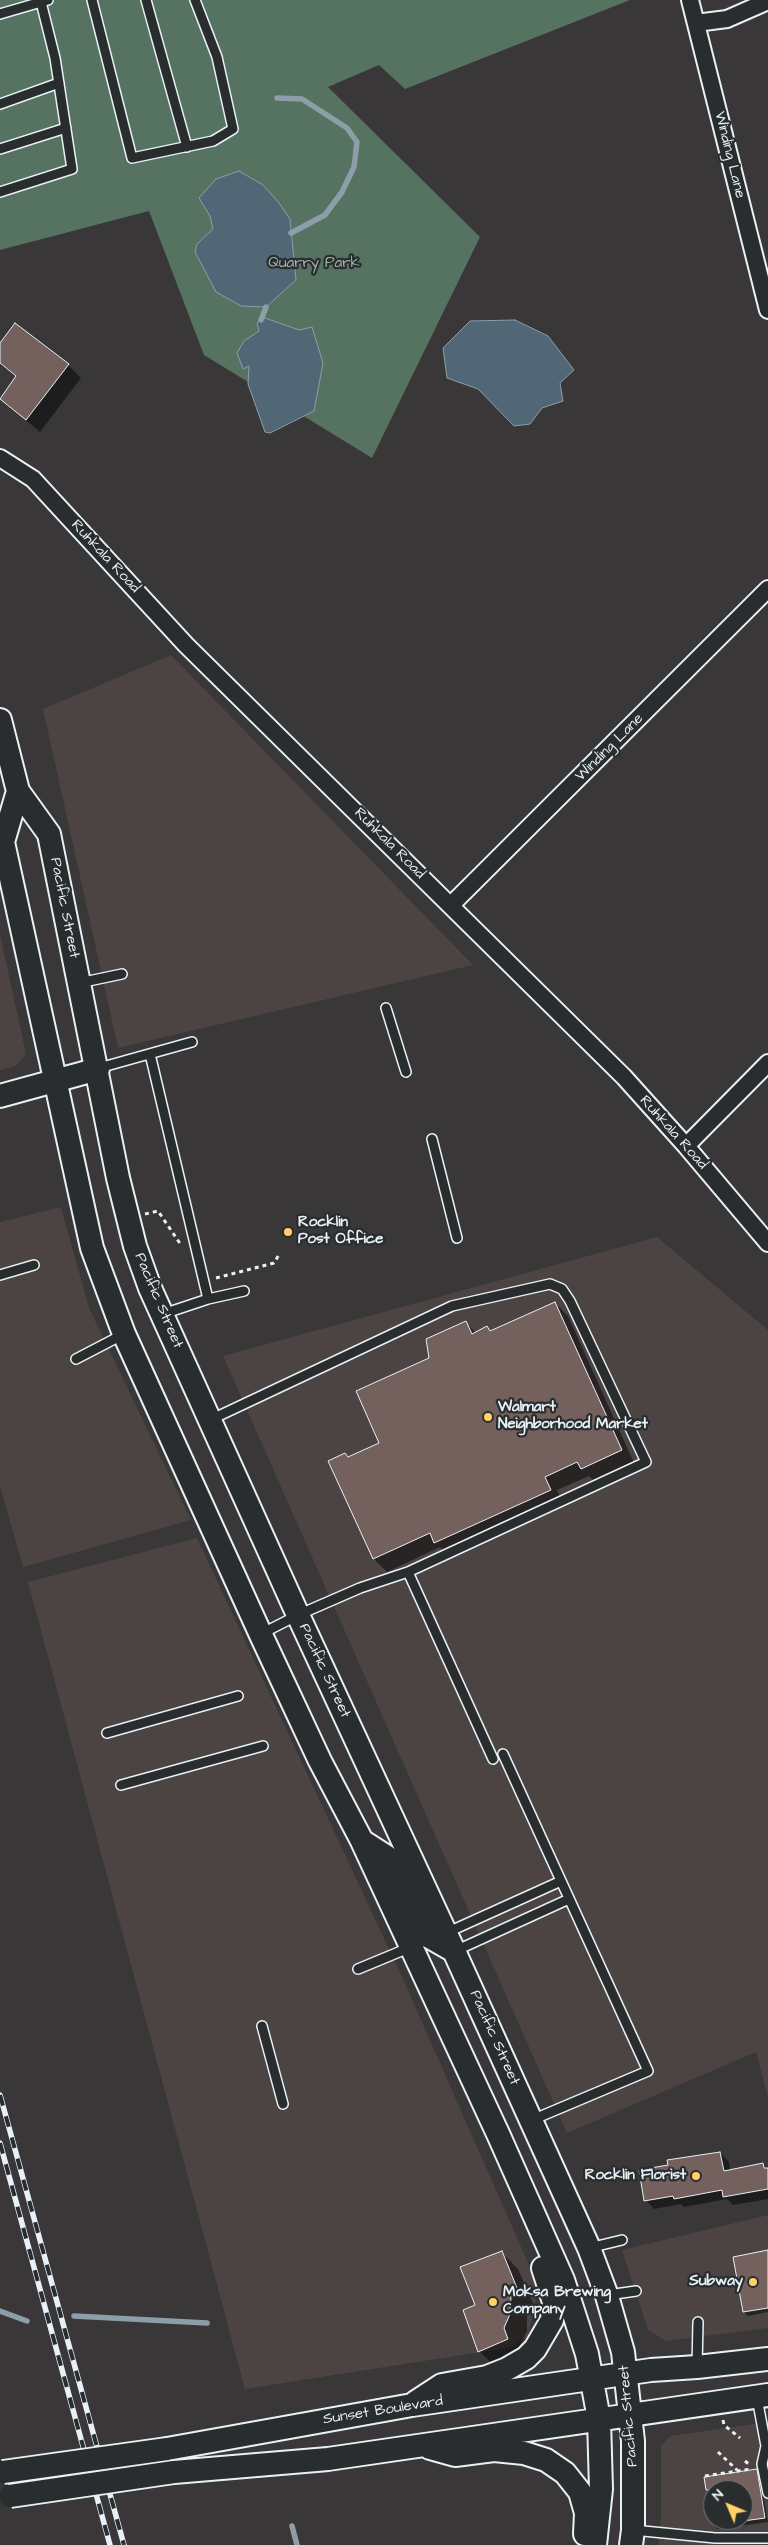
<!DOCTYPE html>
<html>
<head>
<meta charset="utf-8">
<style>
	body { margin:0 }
	#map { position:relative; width:768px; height:2545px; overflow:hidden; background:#393738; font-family:"Architects Daughter",sans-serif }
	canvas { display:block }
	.north { position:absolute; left:703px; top:2480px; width:50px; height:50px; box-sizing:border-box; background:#2a2d2e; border:1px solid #767b7f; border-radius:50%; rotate:315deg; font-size:14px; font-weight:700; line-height:20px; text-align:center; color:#e8f1f8 }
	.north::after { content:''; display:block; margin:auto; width:18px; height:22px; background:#ffd166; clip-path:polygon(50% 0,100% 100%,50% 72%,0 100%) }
</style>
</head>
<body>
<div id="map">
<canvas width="768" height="2545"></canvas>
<div class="north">N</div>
</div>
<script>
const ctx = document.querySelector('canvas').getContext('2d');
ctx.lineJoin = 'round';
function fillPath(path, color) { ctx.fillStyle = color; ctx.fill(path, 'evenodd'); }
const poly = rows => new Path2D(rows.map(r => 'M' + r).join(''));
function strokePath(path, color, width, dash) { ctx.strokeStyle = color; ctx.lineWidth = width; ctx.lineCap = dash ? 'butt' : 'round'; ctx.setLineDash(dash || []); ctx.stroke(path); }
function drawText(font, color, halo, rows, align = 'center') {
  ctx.font = font + ' "Architects Daughter",sans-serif'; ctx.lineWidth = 4.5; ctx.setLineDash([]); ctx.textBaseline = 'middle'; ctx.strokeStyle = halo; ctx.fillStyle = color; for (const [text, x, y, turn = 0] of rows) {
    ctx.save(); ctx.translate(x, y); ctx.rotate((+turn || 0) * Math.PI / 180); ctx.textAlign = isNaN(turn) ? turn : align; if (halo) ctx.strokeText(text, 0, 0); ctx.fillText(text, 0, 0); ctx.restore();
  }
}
fillPath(poly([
	[171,655,473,965,118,1048,43,709],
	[0,934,26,1054,16,1066,0,1070],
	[61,1207,89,1308,191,1520,23,1567,0,1486,0,1222],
	[657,1237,768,1330,768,2097,756,2052,567,2133,223,1356],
	[197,1538,403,1979,533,2274,536,2304,528,2335,513,2347,245,2389,28,1582],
	[768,2215,768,2328,666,2341,648,2330,622,2250],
	[768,2422,768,2545,658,2545,661,2517,661,2446,670,2436],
	[713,2490,743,2490,743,2520,713,2520]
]), '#4b4443');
fillPath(poly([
	[0,0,630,0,405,89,379,65,328,87,480,237,372,458,204,355,149,211,0,250]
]), '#567261');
const water = poly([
	[239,171,263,185,279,203,290,219,296,280,266,307,241,306,216,292,195,252,197,244,213,229,210,216,199,198,216,179,239,171],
	[265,318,299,330,312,327,323,363,314,411,270,433,265,432,248,384,249,366,243,369,237,353,244,341,259,331,257,323,265,318],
	[515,320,548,336,574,370,560,383,563,401,542,408,530,424,514,426,478,389,447,378,443,348,470,321,515,320]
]);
fillPath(water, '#516775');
strokePath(water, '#8d9ea9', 1);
fillPath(poly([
	[0,345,68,365,81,378,40,432,0,398,17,378,0,364],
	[555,1303,568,1316,634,1463,595,1482,589,1476,557,1490,563,1503,448,1555,440,1547,387,1572,374,1559,349,1458,381,1443,430,1359,465,1322,476,1333,487,1328,491,1332],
	[720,2153,729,2162,730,2171,763,2165,768,2169,768,2199,733,2205,727,2199,684,2207,681,2204,654,2209,646,2200,669,2166],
	[501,2252,518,2269,536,2310,527,2313,527,2331,520,2345,525,2357,497,2368,479,2351,477,2305],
	[768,2252,768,2312,748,2316,744,2312],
	[756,2471,760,2475,768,2522,717,2529,713,2525,706,2478],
	[713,2490,743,2490,743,2520,713,2520]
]), '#0007');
strokePath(poly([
	[277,98,302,99,347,128,357,142,354,167,342,192,325,215,291,233],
	[261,320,266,307],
	[0,2311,27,2321],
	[74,2316,207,2323],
	[292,2526,297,2545]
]), '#8d9ea9', 5.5);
const building = poly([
	[15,323,69,364,26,420,0,399,16,376,0,363,0,343,15,323],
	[555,1302,622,1450,581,1469,577,1462,545,1477,551,1490,434,1543,430,1533,373,1559,328,1461,345,1453,348,1457,379,1443,356,1391,429,1358,426,1339,466,1321,472,1334,487,1326,490,1331,555,1302],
	[720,2152,724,2171,763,2163,764,2168,768,2168,768,2189,723,2197,722,2190,674,2199,673,2196,644,2201,639,2170,668,2165,667,2160,720,2152],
	[768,2250,768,2308,743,2312,733,2257,768,2250],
	[502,2251,519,2293,511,2296,510,2314,504,2328,508,2339,478,2352,463,2310,475,2305,460,2267,502,2251],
	[757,2469,765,2518,743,2521,743,2490,706,2490,704,2477,757,2469]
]);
fillPath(building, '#74615e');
strokePath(building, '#e8f1f8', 1);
const lane = poly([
	[92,0,132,158,213,141,233,129,217,57,195,0],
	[146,0,187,147],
	[0,14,48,0],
	[0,104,59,83],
	[0,149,66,128],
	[0,192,72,169,55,58,41,2],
	[79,983,122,974],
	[386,1008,406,1072],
	[150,1054,208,1299],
	[99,1068,192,1042],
	[432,1139,457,1238],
	[0,1275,34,1265],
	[163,1314,208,1299,244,1291],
	[76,1359,124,1334],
	[210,1420,452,1306,550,1284,562,1289,570,1301,646,1462,408,1572,360,1588,298,1615,261,1634],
	[408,1572,493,1759],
	[107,1733,238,1696],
	[503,1754,648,2071,532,2120],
	[121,1785,263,1746],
	[446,1933,561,1881],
	[455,1951,569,1899],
	[358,1969,411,1947],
	[262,2026,283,2104],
	[589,2248,622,2240],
	[608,2295,636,2291],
	[697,2367,698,2322],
	[757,2398,766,2446,762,2464,768,2493],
	[633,2530,715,2538,768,2538]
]);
const street = poly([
	[690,0,768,310],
	[696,23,727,19,768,1],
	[0,458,33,479,186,645,624,1077,686,1146,768,1243],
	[451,905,768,589],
	[686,1146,768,1063]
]);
const secondary = poly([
	[0,720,18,791,49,834,118,1178,135,1246,150,1288,298,1615,454,1951,589,2248,607,2296,623,2352,633,2441,633,2530,631,2545],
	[18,791,3,842,92,1248,124,1334,261,1635,320,1761,362,1841,499,2136,563,2280,587,2354,599,2419,601,2489,595,2545],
	[0,1096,98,1069],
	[362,1841,387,1857,426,1935,454,1951],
	[416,2402,442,2385,487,2377,507,2369,526,2358,535,2349,552,2320,554,2302,543,2268],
	[430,2448,455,2455,494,2450,524,2453,546,2460,565,2473,580,2492,586,2513,585,2534],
	[167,2449,412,2405,651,2370,697,2367,768,2359],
	[174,2472,328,2459,768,2395]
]);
strokePath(lane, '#e8f1f8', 12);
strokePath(street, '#e8f1f8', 20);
strokePath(secondary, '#e8f1f8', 26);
strokePath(poly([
	[145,1214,158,1211,181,1245],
	[216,1278,274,1263,280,1253],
	[723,2420,724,2425,740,2438],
	[718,2452,737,2470],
	[745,2461,750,2465],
	[705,2476,751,2469]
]), '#e8f1f8', 3, [4, 4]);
strokePath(lane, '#2a2d2e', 9);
strokePath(street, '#2a2d2e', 16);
strokePath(secondary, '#2a2d2e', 22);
const rail = poly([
	[0,2095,124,2545],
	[0,2143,110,2545]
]);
strokePath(rail, '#e8f1f8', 5.5);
strokePath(rail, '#2a2d2e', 4, [11]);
const secondaryBridge = poly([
	[3,2472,167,2449],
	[10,2496,174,2472]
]);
strokePath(secondaryBridge, '#e8f1f8', 26, []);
strokePath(secondaryBridge, '#2a2d2e', 22);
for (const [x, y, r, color] of [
	[288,1232,5,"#ffd166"],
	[488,1417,5,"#ffd166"],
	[696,2176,5,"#ffd166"],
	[753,2282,5,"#ffd166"],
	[493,2302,5,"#ffd166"]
]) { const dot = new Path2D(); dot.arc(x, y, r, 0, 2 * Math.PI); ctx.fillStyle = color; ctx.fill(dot); strokePath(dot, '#2a2d2e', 2); }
drawText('15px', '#e8f1f8', '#2a2d2e', [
	["Winding Lane",729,155,76],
	["Ruhkala Road",105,557,47],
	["Winding Lane",610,748,-45],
	["Ruhkala Road",389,844,45],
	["Pacific Street",64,908,79],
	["Ruhkala Road",673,1133,48],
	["Pacific Street",158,1301,67],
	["Pacific Street",324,1671,65],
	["Pacific Street",494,2038,66],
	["Sunset Boulevard",383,2411,-9],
	["Pacific Street",629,2416,-95]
]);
drawText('15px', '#a6b8b4', '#2a2d2e', [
	["Quarry Park",314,264]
]);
drawText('bold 15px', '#e8f1f8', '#2a2d2e', [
	["Rocklin",298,1223],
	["Post Office",298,1240],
	["Walmart",498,1408],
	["Neighborhood Market",498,1425],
	["Rocklin Florist",686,2176,"right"],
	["Subway",743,2282,"right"],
	["Moksa Brewing",503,2293],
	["Company",503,2310]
], 'left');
</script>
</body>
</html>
